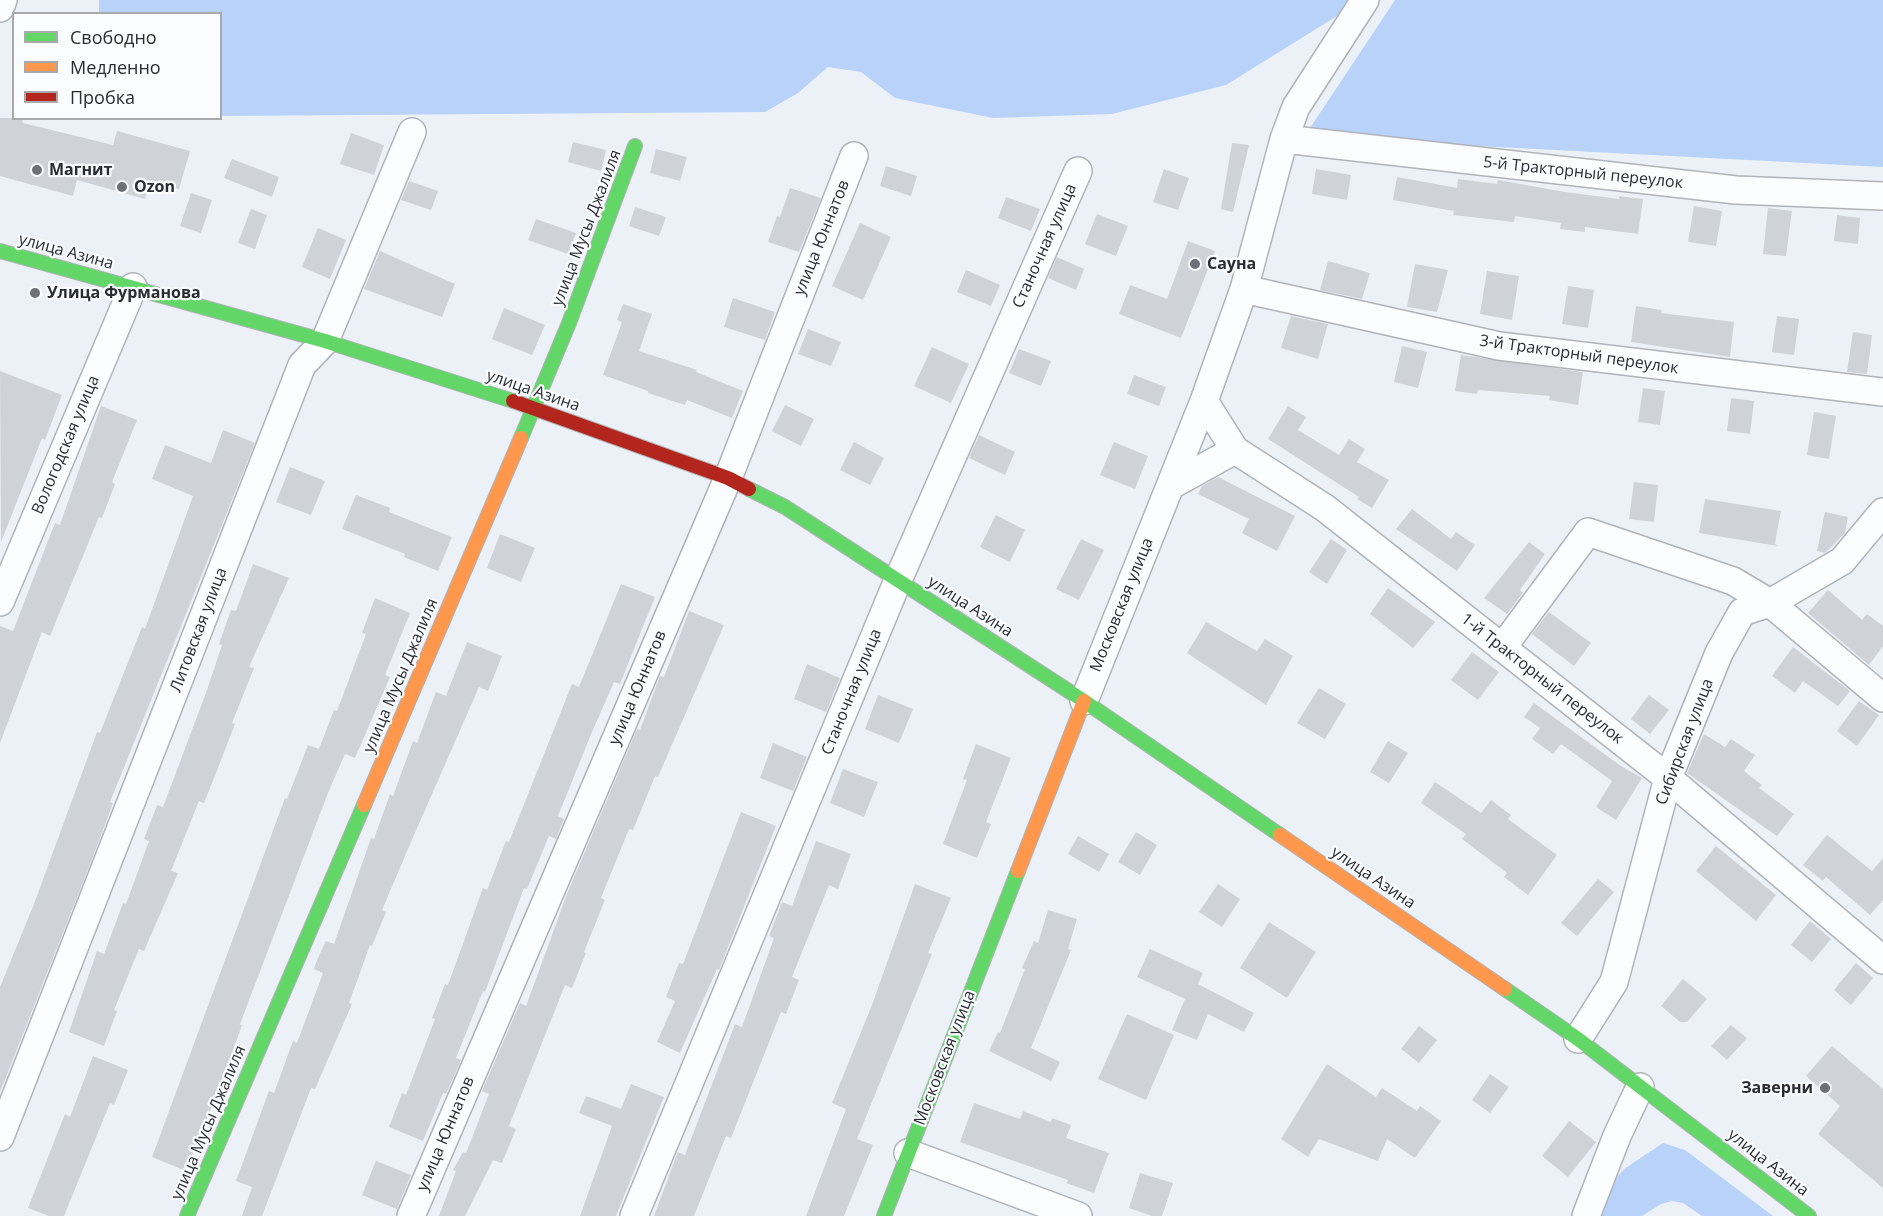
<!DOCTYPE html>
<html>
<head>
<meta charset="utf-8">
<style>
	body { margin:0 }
	#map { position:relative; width:1883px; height:1216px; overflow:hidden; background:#ecf1f8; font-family:"Open Sans",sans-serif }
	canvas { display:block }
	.legend { position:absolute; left:12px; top:12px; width:210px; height:108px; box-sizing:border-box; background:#fbfcff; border:2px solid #a7a9ad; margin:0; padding:8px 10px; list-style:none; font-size:18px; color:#292c31 }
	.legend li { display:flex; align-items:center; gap:12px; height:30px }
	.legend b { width:30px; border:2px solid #a7a9ad }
</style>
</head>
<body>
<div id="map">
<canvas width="1883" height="1216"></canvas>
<ul class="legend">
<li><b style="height:8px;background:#63d668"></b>Свободно</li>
<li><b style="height:8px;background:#ff974d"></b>Медленно</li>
<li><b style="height:8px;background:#b3261e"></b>Пробка</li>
</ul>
</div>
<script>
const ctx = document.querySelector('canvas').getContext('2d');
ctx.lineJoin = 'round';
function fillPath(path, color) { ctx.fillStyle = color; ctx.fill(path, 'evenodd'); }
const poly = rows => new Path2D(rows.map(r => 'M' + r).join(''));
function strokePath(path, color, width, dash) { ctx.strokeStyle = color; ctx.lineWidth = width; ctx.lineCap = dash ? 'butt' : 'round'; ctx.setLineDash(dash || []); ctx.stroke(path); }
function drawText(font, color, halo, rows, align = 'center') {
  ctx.font = font + ' "Open Sans",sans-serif'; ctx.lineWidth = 4.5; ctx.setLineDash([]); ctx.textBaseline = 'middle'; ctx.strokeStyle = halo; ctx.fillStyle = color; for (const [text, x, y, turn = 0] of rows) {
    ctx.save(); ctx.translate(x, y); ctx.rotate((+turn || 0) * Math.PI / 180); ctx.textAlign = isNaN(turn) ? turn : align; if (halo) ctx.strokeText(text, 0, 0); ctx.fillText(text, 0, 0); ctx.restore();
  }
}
fillPath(poly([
	[99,0,1349,0,1337,16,1226,85,1112,114,993,118,895,98,861,72,828,67,798,93,765,112,221,116,220,14,99,13],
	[1395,0,1883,0,1883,167,1304,137],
	[1663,1143,1685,1150,1773,1216,1702,1216,1683,1203,1672,1201,1661,1204,1642,1216,1598,1216,1608,1188,1624,1169]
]), '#b8d2f9');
fillPath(poly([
	[0,118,22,118,23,123,113,145,117,131,190,151,179,189,150,181,145,199,77,180,73,196,0,176],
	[351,133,384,145,374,175,340,164],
	[573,142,606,150,601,171,568,162],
	[1232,143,1249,145,1233,212,1221,209],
	[656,149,687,157,680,181,650,173],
	[232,159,279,177,272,197,224,178],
	[886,166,917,176,911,196,880,186],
	[1164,169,1189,178,1178,210,1153,202],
	[1316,169,1351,175,1347,200,1312,194],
	[1397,177,1457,188,1458,179,1497,184,1498,180,1565,192,1619,199,1619,196,1643,199,1638,234,1585,227,1585,232,1560,229,1561,223,1515,216,1514,222,1453,215,1454,211,1393,200],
	[409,181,438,191,431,210,401,200],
	[790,188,821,198,799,252,768,242,777,216,780,217],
	[191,193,212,200,201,233,180,226],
	[1006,197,1040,209,1031,231,998,218],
	[1694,206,1722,211,1716,246,1688,242],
	[635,207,666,217,659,236,629,226],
	[1768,208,1792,211,1786,256,1763,254],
	[251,209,267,215,255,249,238,243],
	[1097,214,1128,226,1116,256,1085,244],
	[1837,215,1860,218,1858,244,1834,241],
	[536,219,576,233,568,254,528,240],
	[860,223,891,237,863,300,832,286],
	[318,228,346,240,330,279,302,267],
	[1188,241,1215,251,1181,338,1119,314,1130,285,1167,299],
	[380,251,455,284,442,317,364,289],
	[1057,257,1084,269,1076,290,1048,278],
	[1328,261,1370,273,1362,299,1320,290],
	[1415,264,1448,270,1437,312,1407,307],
	[966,270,1000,285,991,306,957,292],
	[1487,271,1519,276,1512,320,1480,314],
	[1568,286,1594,290,1588,328,1562,324],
	[733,298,775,312,765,340,724,327],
	[623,304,652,314,639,351,697,370,696,372,743,391,732,418,687,400,685,405,648,393,648,391,603,375,622,322,617,320],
	[1636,306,1662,310,1661,313,1734,322,1730,357,1631,342],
	[504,308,545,325,532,355,492,339],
	[1291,316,1328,324,1318,359,1281,348],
	[1777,316,1799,319,1794,355,1772,352],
	[808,329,841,342,831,366,798,354],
	[1853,332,1872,335,1867,374,1847,372],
	[1402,346,1427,352,1418,388,1394,382],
	[932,347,969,364,951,403,914,386],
	[1019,349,1051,361,1041,386,1009,373],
	[1461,355,1583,372,1578,405,1549,400,1550,396,1478,390,1477,394,1455,391],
	[0,371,62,395,45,440,42,438,1,542],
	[1134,375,1166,387,1159,406,1127,394],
	[1643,388,1665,391,1660,425,1638,422],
	[1731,398,1754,401,1750,434,1727,431],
	[785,405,814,419,801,446,772,431],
	[101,406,137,420,112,482,115,484,102,518,99,517,50,636,42,632,0,743,0,626,13,631,55,523,60,525],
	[1288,406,1306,417,1298,430,1339,455,1349,439,1365,449,1357,462,1389,480,1372,508,1357,499,1359,497,1268,439],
	[1814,412,1836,416,1829,459,1807,455],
	[223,430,255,443,110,802,113,803,91,862,0,1092,0,987,34,904,97,732,100,733,142,627,145,629,193,496,152,479,165,445,211,463],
	[979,435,1015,452,1005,475,969,458],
	[854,442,884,458,870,485,840,470],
	[1114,442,1148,456,1135,489,1100,475],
	[290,467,325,481,311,515,276,502],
	[1218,477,1295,516,1277,551,1242,533,1249,519,1198,494,1202,486],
	[1634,482,1658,485,1654,522,1629,519],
	[356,495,390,508,389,512,452,537,438,571,404,557,405,554,342,529],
	[1705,499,1781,511,1775,543,1773,542,1778,546,1699,533],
	[1412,509,1451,539,1456,532,1475,545,1457,571,1396,529],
	[1825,512,1848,517,1845,533,1825,553,1817,551],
	[996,515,1025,530,1010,562,980,547],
	[500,534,535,548,521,582,487,568],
	[1081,539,1104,550,1079,600,1056,589],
	[1331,539,1347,550,1327,584,1309,572],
	[1529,542,1545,554,1520,590,1523,593,1507,614,1484,598],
	[253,564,289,578,249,667,254,668,232,723,235,724,218,768,204,803,199,801,171,871,178,873,144,951,139,949,114,1010,117,1011,104,1046,69,1032,97,951,104,954,123,903,126,904,149,841,144,839,157,805,163,807,207,690,222,645,219,644,231,610,236,611],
	[621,584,655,597,620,684,614,682,592,732,558,816,564,819,556,839,549,836,527,889,524,888,485,992,483,991,456,1058,461,1060,446,1094,443,1093,423,1141,389,1127,402,1093,406,1095,435,1019,432,1018,445,984,448,985,483,888,487,890,506,841,509,842,572,684,579,687],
	[1388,588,1435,622,1413,648,1370,614],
	[1828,590,1862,620,1867,614,1883,626,1883,646,1869,665,1808,613],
	[375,598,410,613,385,675,390,677,355,758,345,754,328,793,240,1024,242,1025,224,1076,186,1171,152,1157,285,798,287,799,308,745,319,749,334,710,337,711,366,634,362,633],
	[689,611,724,625,658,777,655,776,633,830,629,829,601,898,605,900,584,952,586,953,572,988,565,985,509,1126,516,1129,502,1163,493,1160,465,1216,439,1216,456,1171,453,1170,463,1152,466,1153,489,1094,482,1091,520,1003,526,1006,567,894,637,729,640,730,660,676,664,677],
	[1549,612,1591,643,1574,666,1532,634],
	[1206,622,1257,651,1265,639,1293,656,1266,705,1187,653],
	[467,642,502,656,488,691,479,687,411,842,382,910,386,912,372,946,370,945,349,1003,352,1004,315,1089,311,1088,262,1216,242,1216,252,1187,236,1181,269,1091,274,1093,293,1041,297,1043,323,973,314,969,317,960,326,941,334,944,371,838,374,839,390,794,393,796,413,741,417,743,436,692,446,696],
	[1793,647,1850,691,1838,706,1803,681,1795,693,1772,676],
	[1472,652,1499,672,1478,700,1451,680],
	[807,664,840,678,826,712,794,699],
	[1319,688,1346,704,1325,739,1297,723],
	[878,695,913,709,899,743,865,729],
	[1649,695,1669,710,1650,734,1631,719],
	[1859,701,1879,715,1857,746,1837,731],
	[1534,703,1621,766,1642,778,1616,820,1596,807,1612,781,1561,744,1553,754,1532,739,1540,728,1524,717],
	[1704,734,1725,747,1731,739,1755,755,1744,771,1762,785,1759,788,1794,814,1777,836,1687,773],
	[1388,741,1408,753,1389,783,1370,772],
	[773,743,807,757,793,791,760,778],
	[976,744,1011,758,986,822,991,824,977,858,943,844,967,780,963,779],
	[843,769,878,782,864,817,830,803],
	[1435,782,1481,813,1491,800,1511,815,1508,819,1557,855,1528,895,1504,877,1507,873,1462,839,1466,834,1421,803],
	[741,812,776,826,719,970,717,969,680,1053,657,1042,675,1001,666,997,679,963,683,964],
	[1136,832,1157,845,1140,875,1118,862],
	[1827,835,1872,871,1883,858,1883,900,1870,915,1826,877,1823,881,1803,865],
	[1078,836,1109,854,1099,872,1068,854],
	[816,841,851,854,838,889,829,885,792,977,799,980,786,1014,781,1012,731,1138,726,1136,694,1216,654,1216,678,1152,685,1155,735,1024,742,1027,774,938,769,936,782,902,792,906],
	[1716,846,1776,895,1756,921,1696,871],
	[1598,879,1614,892,1577,936,1561,923],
	[915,884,951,898,928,953,932,954,857,1139,873,1145,844,1216,806,1216,846,1109,832,1103,872,1005],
	[1218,884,1240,899,1222,927,1199,912],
	[1048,910,1077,919,1068,949,1071,950,1031,1048,1060,1062,1051,1081,989,1051,998,1032,1000,1033,1025,969,1022,968,1034,941,1038,943],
	[1810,921,1831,939,1812,962,1791,945],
	[1269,922,1316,952,1287,998,1240,968],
	[1150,949,1203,973,1198,984,1254,1013,1244,1032,1208,1014,1197,1040,1172,1030,1185,999,1137,977],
	[1856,963,1873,978,1851,1005,1834,990],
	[1683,979,1707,999,1687,1022,1680,1022,1661,1006],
	[1127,1014,1174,1035,1146,1100,1098,1079],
	[1731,1025,1747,1038,1727,1060,1711,1046],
	[1419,1026,1437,1040,1419,1063,1401,1049],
	[1832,1046,1883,1089,1883,1188,1818,1134,1840,1106,1806,1076],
	[93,1056,128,1070,114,1105,110,1103,64,1216,49,1216,28,1208,65,1114,70,1117],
	[1327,1064,1376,1097,1382,1088,1417,1111,1420,1106,1441,1121,1415,1158,1387,1139,1378,1161,1319,1139,1308,1157,1281,1139],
	[1490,1074,1509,1087,1490,1113,1472,1100],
	[631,1084,664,1097,616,1216,580,1216,612,1126,579,1113,586,1096,621,1109],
	[974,1103,1020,1119,1023,1111,1051,1122,1052,1118,1071,1125,1066,1138,1109,1153,1094,1193,1066,1183,1068,1180,960,1142],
	[1569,1121,1596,1142,1568,1177,1542,1156],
	[376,1161,411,1175,397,1209,362,1195],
	[1140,1173,1173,1183,1162,1216,1152,1216,1129,1208]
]), '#cfd3d8');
const street = poly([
	[0,8,3,0],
	[1284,139,1736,190,1883,196],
	[1244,289,1499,346,1883,392],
	[1204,401,1235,450,1325,508,1668,778,1883,960],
	[1170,486,1235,450],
	[0,602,133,287],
	[1502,648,1588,532,1733,581,1770,603,1883,698],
	[1084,701,1204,401,1244,289,1284,139,1296,107,1365,0],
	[1578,1039,1614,982,1668,778,1719,653,1742,612,1770,603,1842,561,1883,512],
	[0,1137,302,365,325,341,412,132],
	[908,1153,1078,1216],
	[411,1216,728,478,854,156],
	[634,1216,898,580,1078,171],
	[1586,1216,1617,1136,1640,1087]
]);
const fast = poly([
	[0,251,325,341,513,401],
	[521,438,569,323,635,146],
	[749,489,785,507,1084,701,1280,835],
	[1505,989,1578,1039,1809,1216],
	[187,1216,364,805],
	[884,1216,1018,871]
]);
const slow = poly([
	[364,805,521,438],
	[1280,835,1505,989],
	[1018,871,1084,701]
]);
const jam = poly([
	[513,401,728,478,749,489]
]);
strokePath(street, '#b0b3b9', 30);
strokePath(fast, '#b0b3b9', 16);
strokePath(slow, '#b0b3b9', 16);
strokePath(jam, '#b0b3b9', 16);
strokePath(street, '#fcfdfe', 27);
strokePath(fast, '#63d668', 14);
strokePath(slow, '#ff974d', 14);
strokePath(jam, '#b3261e', 14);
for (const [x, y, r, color] of [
	[37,170,6,"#6d7177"],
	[122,187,6,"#6d7177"],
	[1195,264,6,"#6d7177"],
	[35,293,6,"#6d7177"],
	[1825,1088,6,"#6d7177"]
]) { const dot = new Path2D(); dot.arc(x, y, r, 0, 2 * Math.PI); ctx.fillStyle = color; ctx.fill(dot); strokePath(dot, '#fbfcff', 2); }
drawText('bold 16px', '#292c31', '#fbfcff', [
	["Магнит",49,170],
	["Ozon",134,187],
	["Сауна",1207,264],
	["Улица Фурманова",47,293],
	["Заверни",1813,1088,"right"]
], 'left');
drawText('16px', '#292c31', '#fbfcff', [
	["5-й Тракторный переулок",1583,173,6],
	["улица Мусы Джалиля",587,228,-69],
	["улица Юннатов",822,238,-68],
	["Станочная улица",1045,246,-66],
	["улица Азина",66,252,15],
	["3-й Тракторный переулок",1579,355,8],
	["улица Азина",533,391,19],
	["Вологодская улица",66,445,-67],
	["Московская улица",1122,605,-68],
	["улица Азина",970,607,33],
	["Литовская улица",199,630,-69],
	["улица Мусы Джалиля",401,676,-67],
	["1-й Тракторный переулок",1542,679,38],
	["улица Юннатов",638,688,-67],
	["Станочная улица",852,692,-68],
	["Сибирская улица",1685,742,-69],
	["улица Азина",1373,878,34],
	["Московская улица",945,1058,-69],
	["улица Мусы Джалиля",209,1123,-67],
	["улица Юннатов",446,1134,-67],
	["улица Азина",1768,1163,38]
]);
</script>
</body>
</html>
